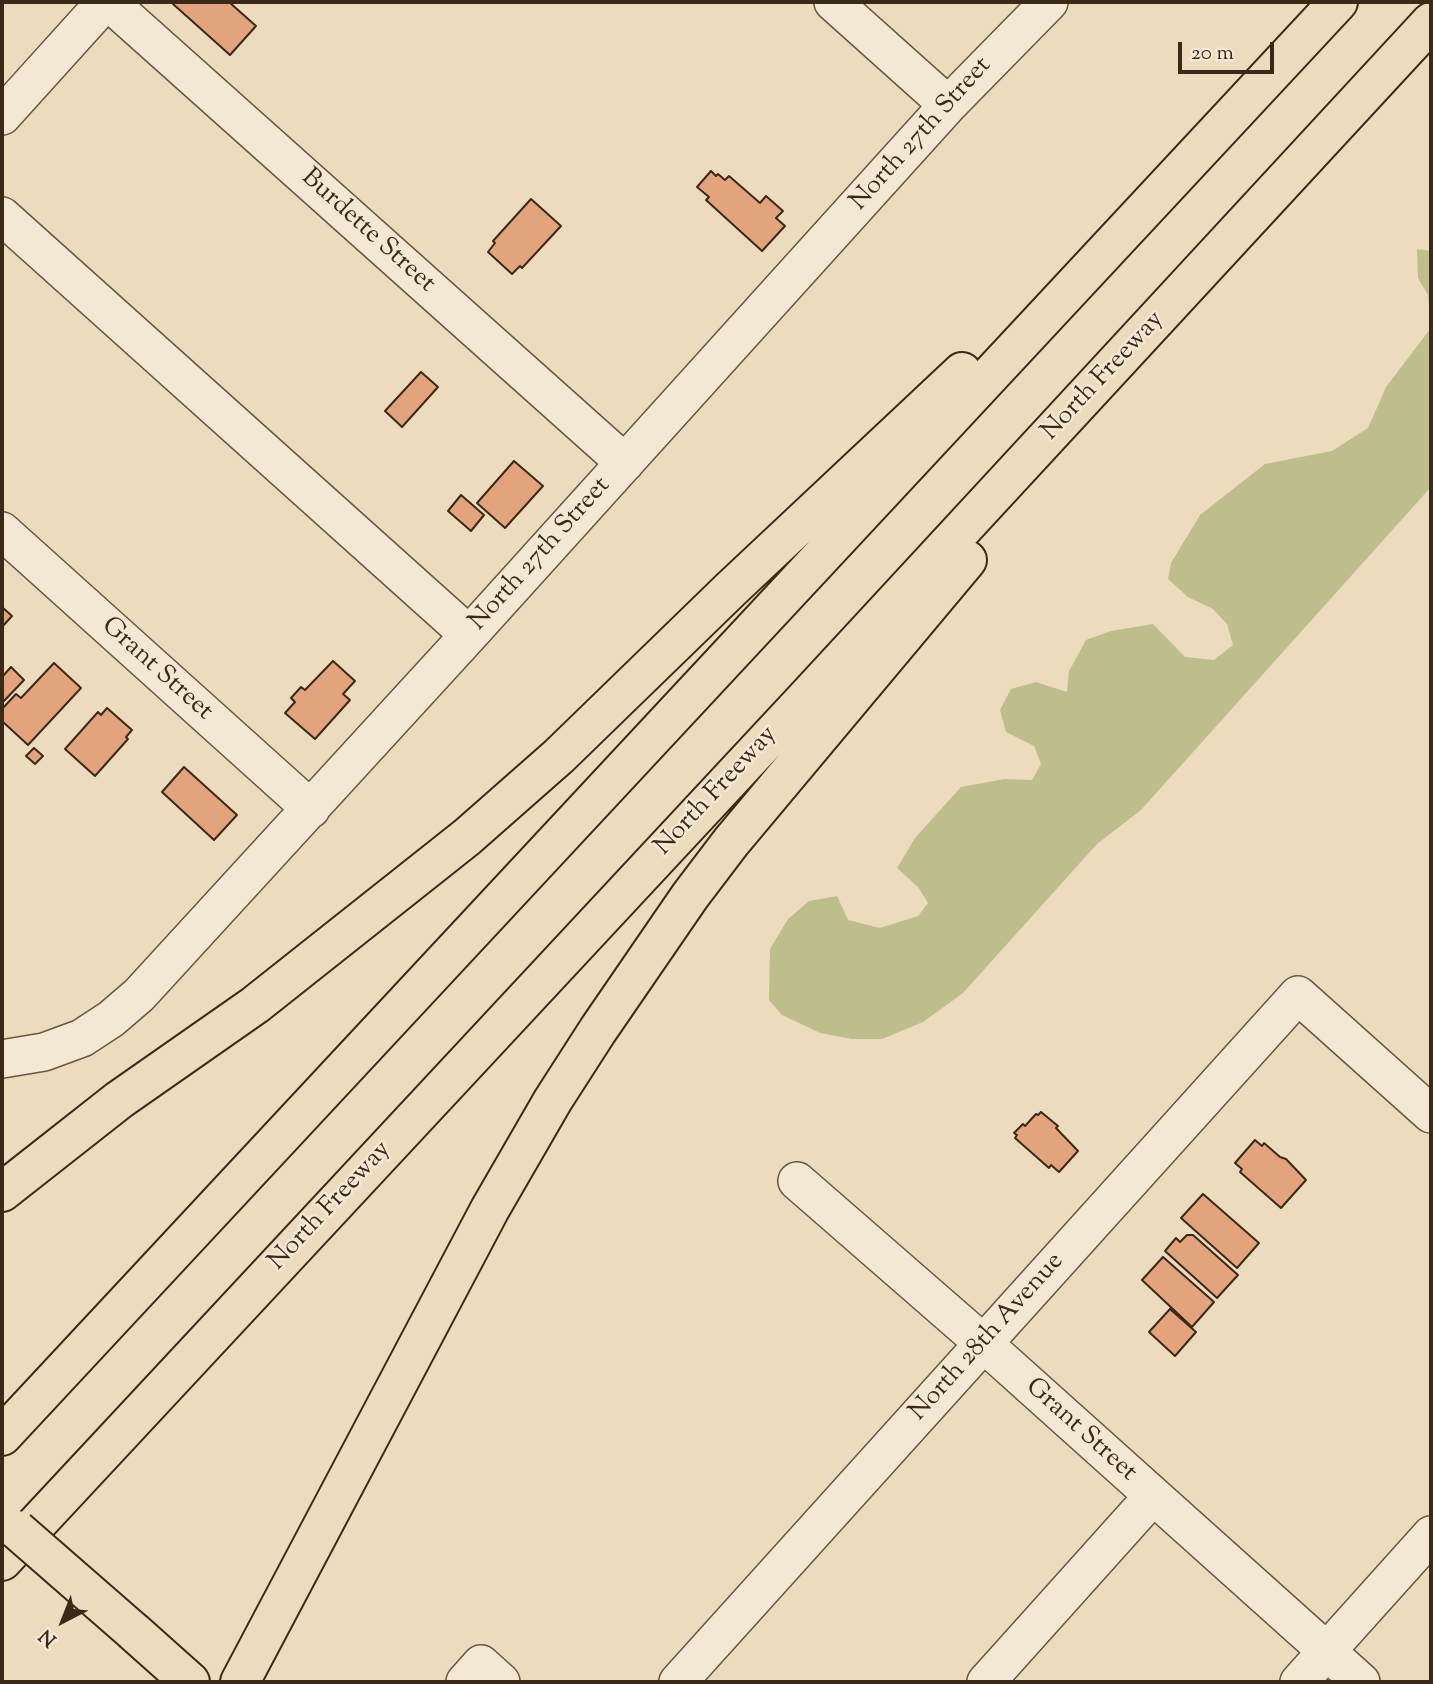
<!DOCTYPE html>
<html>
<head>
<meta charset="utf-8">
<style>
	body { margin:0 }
	#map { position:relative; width:1433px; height:1684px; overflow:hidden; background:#ecdbbd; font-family:"Sorts Mill Goudy",serif }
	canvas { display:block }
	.frame { position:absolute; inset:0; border:4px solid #3b2918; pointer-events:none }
	.north { position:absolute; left:28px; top:1586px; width:70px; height:70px; -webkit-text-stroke:5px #f3e8d4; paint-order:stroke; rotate:222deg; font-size:19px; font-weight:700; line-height:28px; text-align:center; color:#3b2918 }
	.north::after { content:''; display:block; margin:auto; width:24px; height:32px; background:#3b2918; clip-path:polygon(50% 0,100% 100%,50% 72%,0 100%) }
	.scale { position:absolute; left:1178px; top:42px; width:96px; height:32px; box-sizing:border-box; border:4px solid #3b2918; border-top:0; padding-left:9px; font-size:21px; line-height:24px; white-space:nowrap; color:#3b2918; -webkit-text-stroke:5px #f3e8d4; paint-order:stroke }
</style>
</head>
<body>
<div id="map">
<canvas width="1433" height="1684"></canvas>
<div class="frame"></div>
<div class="north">N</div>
<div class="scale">20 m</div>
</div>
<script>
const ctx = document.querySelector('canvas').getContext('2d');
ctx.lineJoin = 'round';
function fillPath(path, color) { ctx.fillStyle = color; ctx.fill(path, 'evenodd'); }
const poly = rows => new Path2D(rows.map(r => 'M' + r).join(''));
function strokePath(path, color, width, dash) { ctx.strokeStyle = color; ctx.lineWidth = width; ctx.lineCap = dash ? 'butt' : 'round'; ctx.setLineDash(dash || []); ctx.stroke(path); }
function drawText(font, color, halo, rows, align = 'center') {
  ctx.font = font + ' "Sorts Mill Goudy",serif'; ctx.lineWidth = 5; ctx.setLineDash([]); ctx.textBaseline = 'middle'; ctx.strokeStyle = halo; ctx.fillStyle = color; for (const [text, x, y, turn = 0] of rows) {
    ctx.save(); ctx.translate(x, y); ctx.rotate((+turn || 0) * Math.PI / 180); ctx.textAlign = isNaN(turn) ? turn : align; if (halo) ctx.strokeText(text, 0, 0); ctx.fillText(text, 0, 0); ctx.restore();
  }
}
fillPath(poly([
	[1417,249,1431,251,1431,487,1141,810,1097,844,963,993,923,1022,882,1039,852,1039,820,1033,782,1015,769,1000,770,949,788,919,809,901,837,896,848,920,880,928,918,916,928,903,918,887,897,868,915,838,961,787,1005,779,1032,780,1041,764,1034,746,1006,732,1000,710,1011,689,1036,682,1067,692,1069,671,1086,640,1111,631,1153,624,1185,657,1214,660,1233,645,1227,624,1213,609,1188,597,1168,579,1171,563,1200,515,1265,464,1332,451,1368,428,1386,387,1431,328,1428,295,1418,278]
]), '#bebe8d');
const building = poly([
	[175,2,229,2,256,26,230,55,173,4,175,2],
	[711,171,716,176,718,174,725,180,729,176,760,203,766,196,783,211,776,218,785,226,762,251,706,200,709,197,697,187,711,171],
	[531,199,561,226,522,268,520,266,512,274,488,252,495,243,493,241,531,199],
	[421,372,438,387,402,427,385,411,421,372],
	[514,461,543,486,505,528,477,503,514,461],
	[461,495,484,515,471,531,448,511,461,495],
	[2,607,12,616,2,627,2,607],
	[333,661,355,681,343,694,350,700,315,739,285,713,295,702,291,698,301,687,305,690,333,661],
	[54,663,81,688,28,745,2,721,2,709,16,694,21,698,54,663],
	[11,667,24,680,4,701,2,699,2,677,11,667],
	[107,708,132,730,126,737,128,739,95,776,65,749,98,712,101,715,107,708],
	[34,748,43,756,35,764,26,756,34,748],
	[184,767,237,815,214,840,162,792,184,767],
	[1041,1112,1058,1126,1056,1128,1078,1151,1059,1172,1051,1165,1049,1168,1015,1138,1017,1135,1014,1133,1023,1124,1025,1126,1036,1114,1038,1115,1041,1112],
	[1255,1140,1262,1146,1264,1143,1280,1157,1286,1159,1306,1180,1281,1208,1240,1172,1242,1169,1235,1163,1255,1140],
	[1203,1194,1259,1243,1237,1268,1181,1218,1203,1194],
	[1187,1235,1193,1235,1238,1275,1217,1298,1165,1251,1176,1238,1180,1242,1187,1235],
	[1163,1257,1214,1302,1192,1327,1142,1280,1163,1257],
	[1170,1309,1196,1332,1175,1356,1149,1332,1170,1309]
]);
fillPath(building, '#e3a37d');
strokePath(building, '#3b2918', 2);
const minor = poly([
	[109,2,625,463],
	[833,2,948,105],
	[2,116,105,2],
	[2,216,469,635],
	[2,531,311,809],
	[2,1059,44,1052,82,1038,111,1019,139,995,469,635,948,105,1049,2],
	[797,1181,983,1343,1361,1682],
	[465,1682,481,1664,501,1682],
	[678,1682,1298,995,1431,1114],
	[986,1682,1153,1496],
	[1299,1682,1431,1535]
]);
const major = poly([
	[134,1632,190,1682]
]);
const highway = poly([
	[2,1192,119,1100,255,1005,467,837,559,756,731,589,962,372],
	[2,1436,1338,2],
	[2,1561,807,697,1431,22],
	[240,1682,490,1209,553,1100,598,1030,690,896,731,842,967,560]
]);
strokePath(minor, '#675641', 40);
strokePath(major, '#3b2918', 42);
strokePath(highway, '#3b2918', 42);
strokePath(minor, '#f3e8d4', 37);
strokePath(major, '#ecdbbd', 38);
strokePath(highway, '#ecdbbd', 38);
const majorBridge = poly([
	[17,1530,134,1632]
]);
strokePath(majorBridge, '#3b2918', 42, []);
strokePath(majorBridge, '#ecdbbd', 38);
drawText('26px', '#3b2918', '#f3e8d4', [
	["North 27th Street",922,135,-48],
	["Burdette Street",367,232,42],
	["North Freeway",1104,377,-47],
	["North 27th Street",541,555,-48],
	["Grant Street",156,670,42],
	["North Freeway",717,792,-47],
	["North Freeway",331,1207,-47],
	["North 28th Avenue",988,1338,-48],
	["Grant Street",1080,1431,42]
]);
</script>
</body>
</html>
